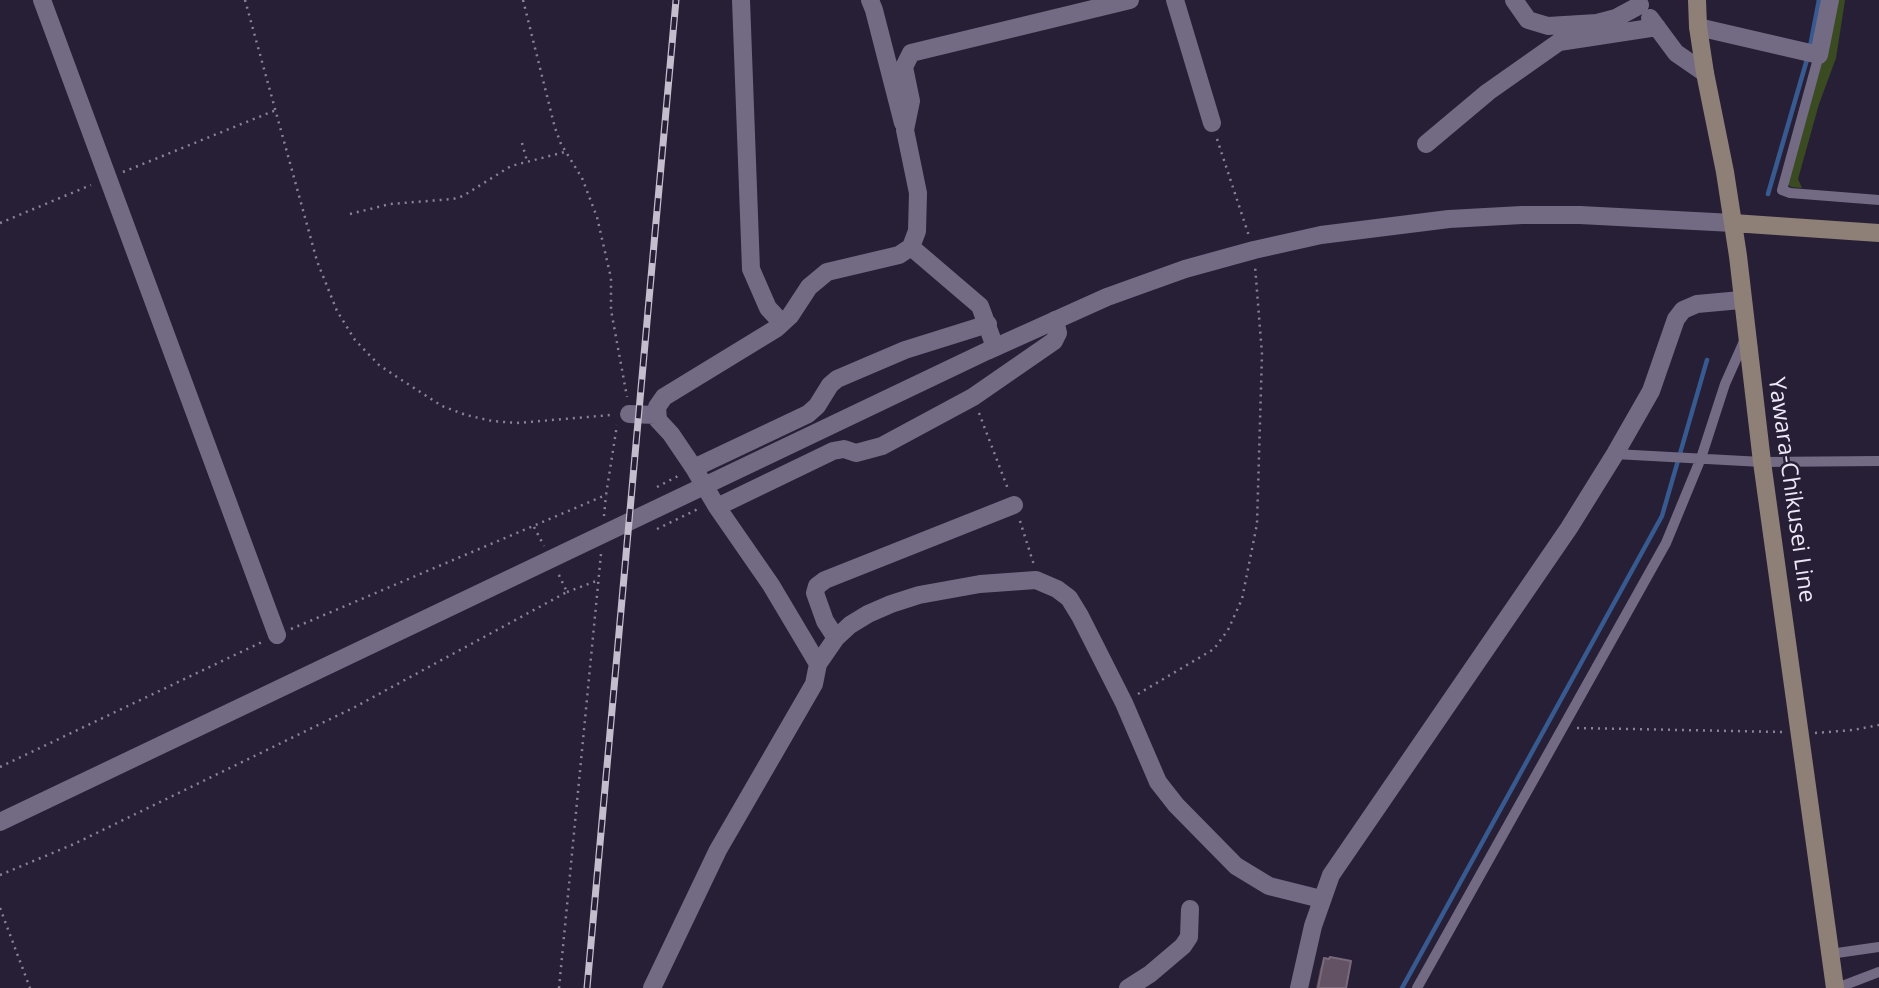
<!DOCTYPE html>
<html>
<head>
<meta charset="utf-8">
<style>
	body { margin:0 }
	canvas { display:block; background:#271f35 }
</style>
</head>
<body>
<canvas width="1879" height="988"></canvas>
<script>
const ctx = document.querySelector('canvas').getContext('2d');
ctx.lineJoin = 'round';
function fillPath(path, color) { ctx.fillStyle = color; ctx.fill(path, 'evenodd'); }
const poly = rows => new Path2D(rows.map(r => 'M' + r).join(''));
function strokePath(path, color, width, dash) { ctx.strokeStyle = color; ctx.lineWidth = width; ctx.lineCap = dash ? 'butt' : 'round'; ctx.setLineDash(dash || []); ctx.stroke(path); }
function drawText(font, color, halo, rows, align = 'center') {
  ctx.font = font + ' "Open Sans",sans-serif'; ctx.lineWidth = 5; ctx.setLineDash([]); ctx.textBaseline = 'middle'; ctx.strokeStyle = halo; ctx.fillStyle = color; for (const [text, x, y, turn = 0] of rows) {
    ctx.save(); ctx.translate(x, y); ctx.rotate((+turn || 0) * Math.PI / 180); ctx.textAlign = isNaN(turn) ? turn : align; if (halo) ctx.strokeText(text, 0, 0); ctx.fillText(text, 0, 0); ctx.restore();
  }
}
fillPath(poly([
	[1834,0,1845,0,1836,58,1819,104,1798,179,1802,188,1791,187,1787,183,1824,55]
]), '#3b4b21');
strokePath(poly([
	[1810,47,1819,0],
	[1768,194,1808,56],
	[1402,988,1662,516,1707,360]
]), '#375a90', 4.5);
strokePath(poly([
	[245,0,317,261,337,311,355,340,379,365,397,377,442,406,466,415,492,421,517,423,611,415],
	[523,0,555,128,561,144,582,178,597,217,611,278,611,310,627,397],
	[1217,139,1249,236],
	[522,143,527,161],
	[123,172,276,110],
	[350,214,390,204,453,199,463,196,511,166,565,152],
	[0,223,91,185],
	[979,413,1008,489],
	[657,487,678,476],
	[604,516,606,495],
	[1020,521,1034,565],
	[534,527,544,546],
	[657,529,698,509],
	[567,592,599,580],
	[291,629,606,495,617,425],
	[1138,694,1214,649,1228,630,1242,599,1257,524,1262,354,1255,266],
	[1577,728,1784,732],
	[1815,733,1853,730,1879,725],
	[0,767,262,642],
	[0,875,74,844,355,707,567,592,558,573],
	[0,908,30,988],
	[559,988,601,554]
]), '#898395', 2.5, [2, 5]);
strokePath(poly([
	[1819,55,1782,190,1790,193,1879,200],
	[1615,454,1762,462,1879,461],
	[1830,954,1879,947],
	[1417,988,1666,543,1701,458,1725,384,1745,339],
	[1837,988,1879,972]
]), '#736a84', 10);
strokePath(poly([
	[42,0,277,635],
	[741,0,751,269,768,308,782,323],
	[870,0,874,10,903,123],
	[1175,0,1212,123],
	[1514,0,1528,20,1548,26,1597,23,1616,18,1640,5],
	[1650,18,1676,53,1705,73],
	[1698,27,1819,55,1830,0],
	[1426,144,1488,92,1559,42,1657,27],
	[911,247,980,306,995,347],
	[629,414,656,415],
	[694,468,808,414,817,406,830,385,837,379,905,350,988,324],
	[717,507,833,451,844,449,856,453,882,446,973,397,1054,341,1058,333,1055,320],
	[836,638,825,621,815,593,817,586,825,580,1014,505],
	[818,664,771,585,717,507,694,468,671,434,658,420,657,407,664,397,777,328,790,316,809,287,827,272,899,255,911,247,917,231,918,193,905,130,911,101,904,67,911,53,1130,0],
	[652,988,718,850,814,684,818,664,836,638,850,625,868,614,891,604,919,595,980,584,1036,580,1057,589,1069,598,1080,616,1124,703,1158,782,1176,805,1236,866,1269,886,1321,899],
	[1128,988,1150,974,1183,946,1189,937,1190,909],
	[1299,988,1313,926,1331,875,1569,528,1615,454,1651,391,1676,319,1683,310,1697,304,1741,300]
]), '#736a84', 18);
strokePath(poly([
	[0,822,987,351,1107,297,1185,269,1254,250,1321,235,1449,219,1522,215,1580,215,1733,223]
]), '#736a84', 18);
strokePath(poly([
	[1697,0,1698,27,1705,73,1725,172,1738,256,1762,462,1835,988],
	[1733,223,1879,233]
]), '#8e8077', 18);
const rail = poly([
	[587,988,676,0]
]);
strokePath(rail, '#c3bdce', 7);
strokePath(rail, '#271f35', 4.5, [13]);
fillPath(poly([
	[1324,958,1346,988,1316,988,1320,969]
]), '#534051');
const building = poly([
	[1330,957,1351,961,1346,988,1318,988,1324,958,1329,959,1330,957]
]);
fillPath(building, '#635263');
strokePath(building, '#79697a', 2);
drawText('23px', '#ede8f7', '#271f35', [
	["Yawara-Chikusei Line",1791,490,82]
]);
</script>
</body>
</html>
